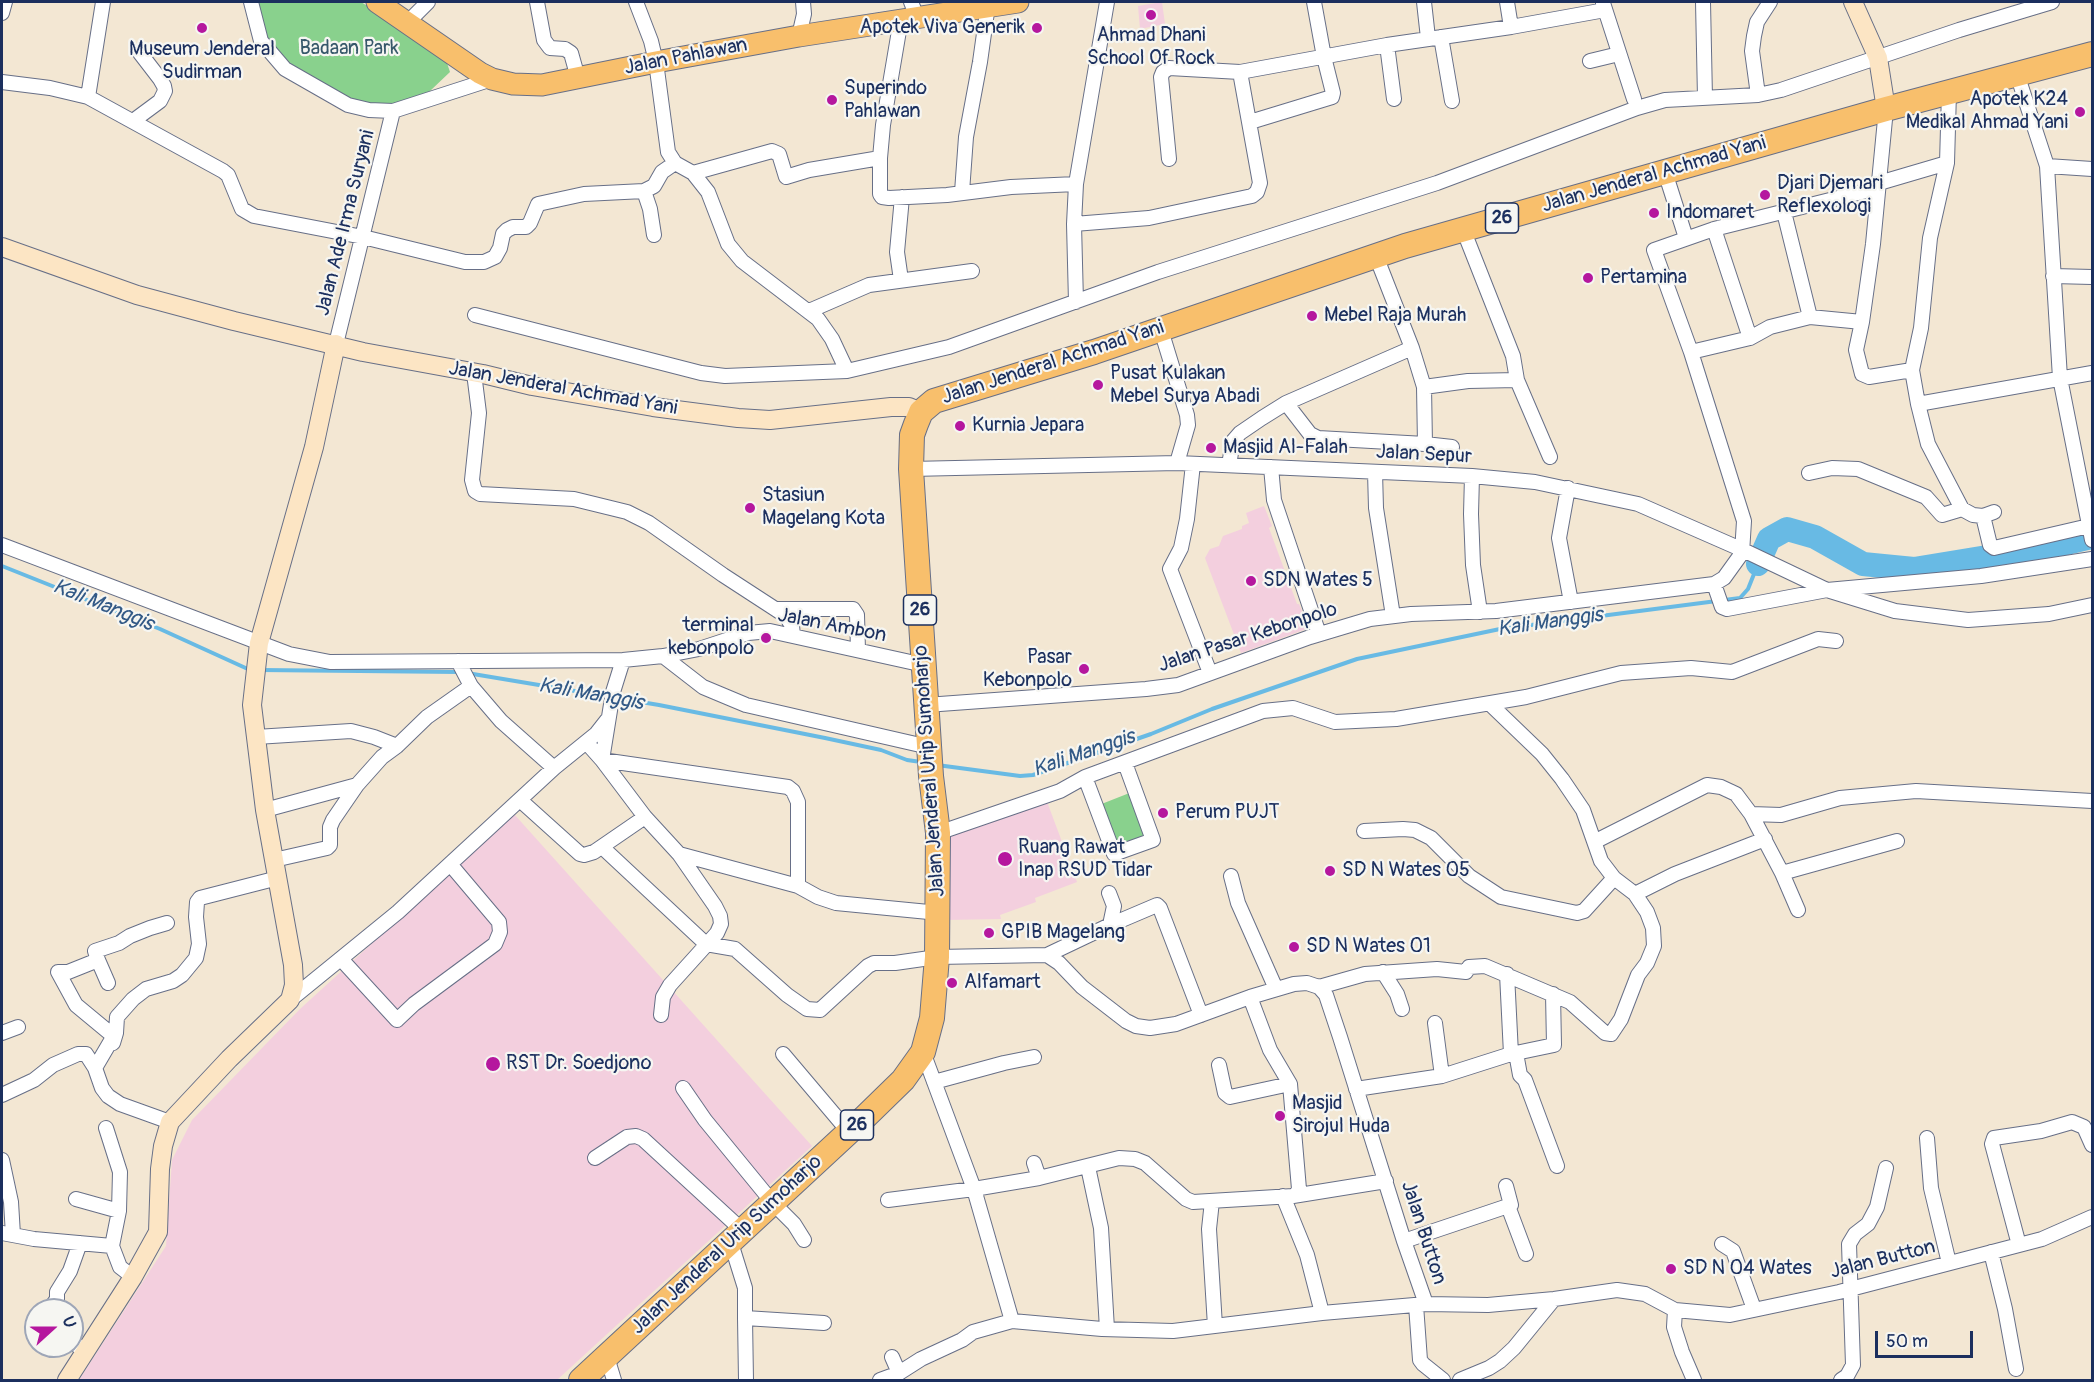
<!DOCTYPE html>
<html>
<head>
<meta charset="utf-8">
<style>
	body { margin:0 }
	#map { position:relative; width:2094px; height:1382px; overflow:hidden; background:#f3e7d3; font-family:Pangolin,sans-serif }
	canvas { display:block }
	.frame { position:absolute; inset:0; border:3px solid #1b2f5e; pointer-events:none }
	.north { position:absolute; left:24px; top:1298px; width:60px; height:60px; box-sizing:border-box; background:#f6f6f2; border:2px solid #9ea6b7; border-radius:50%; rotate:69deg; font-size:16px; font-weight:700; line-height:24px; text-align:center; color:#1b2f5e }
	.north::after { content:''; display:block; margin:auto; width:21px; height:27px; background:#b5179e; clip-path:polygon(50% 0,100% 100%,50% 72%,0 100%) }
	.scale { position:absolute; left:1875px; top:1331px; width:98px; height:27px; box-sizing:border-box; border:3px solid #1b2f5e; border-top:0; padding-left:8px; font-size:18px; line-height:21px; white-space:nowrap; color:#1b2f5e; -webkit-text-stroke:4px #f6f6f2; paint-order:stroke }
</style>
</head>
<body>
<div id="map">
<canvas width="2094" height="1382"></canvas>
<div class="frame"></div>
<div class="north">U</div>
<div class="scale">50 m</div>
</div>
<script>
const ctx = document.querySelector('canvas').getContext('2d');
ctx.lineJoin = 'round';
function fillPath(path, color) { ctx.fillStyle = color; ctx.fill(path, 'evenodd'); }
const poly = rows => new Path2D(rows.map(r => 'M' + r).join(''));
function strokePath(path, color, width, dash) { ctx.strokeStyle = color; ctx.lineWidth = width; ctx.lineCap = dash ? 'butt' : 'round'; ctx.setLineDash(dash || []); ctx.stroke(path); }
function drawText(font, color, halo, rows, align = 'center') {
  ctx.font = font + ' Pangolin,sans-serif'; ctx.lineWidth = 4.5; ctx.setLineDash([]); ctx.textBaseline = 'middle'; ctx.strokeStyle = halo; ctx.fillStyle = color; for (const [text, x, y, turn = 0] of rows) {
    ctx.save(); ctx.translate(x, y); ctx.rotate((+turn || 0) * Math.PI / 180); ctx.textAlign = isNaN(turn) ? turn : align; if (halo) ctx.strokeText(text, 0, 0); ctx.fillText(text, 0, 0); ctx.restore();
  }
}
fillPath(poly([
	[1162,2,1165,24,1140,29,1138,6],
	[1264,506,1272,526,1269,528,1297,604,1299,604,1309,628,1241,653,1205,558,1210,549,1219,546,1223,536,1242,529,1242,526,1249,523,1246,513],
	[1046,799,1077,882,1035,898,1036,902,1000,915,1001,919,945,920,940,836],
	[514,814,812,1146,557,1380,79,1380,166,1246,172,1160,192,1120,300,1009]
]), '#f3cfde');
fillPath(poly([
	[256,2,361,2,444,54,450,72,430,91,403,103,375,106,345,99,287,65,267,41],
	[1132,792,1147,837,1115,849,1099,805]
]), '#89d18d');
strokePath(poly([
	[2,566,160,629,250,670],
	[260,670,459,672],
	[467,673,659,705,825,738,881,750,907,760,921,762],
	[937,765,1020,776,1033,775,1151,734,1212,709,1357,659,1500,629,1740,598,1748,589,1758,564]
]), '#68bae4', 4);
strokePath(poly([
	[1758,564,1769,539,1787,529,1815,537,1863,564,1914,569,2054,546,2092,537]
]), '#68bae4', 24);
const street = poly([
	[251,2,261,41,285,69,348,105,369,110,393,111,492,79],
	[537,2,544,40,550,48,565,49,571,53,578,78],
	[636,2,651,41,656,62,668,152,675,163,693,173,708,192,728,244,742,261,818,319,832,339,847,371],
	[911,2,917,17],
	[1424,2,1428,38],
	[1507,2,1511,27],
	[1703,2,1705,98],
	[1603,3,1634,99],
	[2032,8,2052,2],
	[2,13,5,2],
	[901,19,883,125,880,158,880,194,882,197,889,198,947,195,1011,187,1076,184],
	[408,22,428,2],
	[799,36,804,14,803,2],
	[1441,37,1452,101],
	[1387,45,1394,99],
	[1590,61,1619,54],
	[1240,72,1387,45,1511,27,1605,10],
	[2017,74,2047,166,2060,378,2092,540],
	[2,82,50,88,88,97,103,2],
	[1949,92,1947,163,1930,238,1921,328,1912,370,1918,404,1928,444,1962,509,1973,515,1983,516,1994,512],
	[1758,95,1752,51,1754,36,1757,22,1770,2],
	[88,97,223,171,228,175,242,209,254,216,363,237,465,262,484,262,495,257,500,248,503,234,507,230,513,227,526,227,530,223,538,204,584,194,644,191,654,186,662,172,675,163],
	[133,121,160,101,165,91,164,86,160,79,140,53],
	[1250,122,1332,97,1333,93,1324,57,1314,2],
	[2047,166,2092,169],
	[1665,172,1686,238],
	[693,173,772,151,779,154,786,177,809,170,880,158],
	[1879,183,1947,163],
	[644,191,650,209,654,235],
	[962,192,966,137,980,62,988,5],
	[1784,212,1810,317],
	[1074,224,1149,218,1252,196,1257,192,1260,183,1240,72,1169,68,1163,72,1161,77,1169,159],
	[1463,229,1513,356,1517,380,1550,457],
	[1714,229,1750,338],
	[2053,276,2092,277],
	[901,280,897,252,902,197],
	[1076,302,1074,224,1076,184,1107,2],
	[809,311,869,285,972,271],
	[475,315,701,373,725,376,847,371,949,347,1158,272,1437,183,1637,108,1665,100,1758,95,1781,90,1959,30,2032,8,2033,2],
	[1862,322,1856,350,1862,374,1869,377,1912,370],
	[1161,330,1187,415,1188,425,1177,463],
	[336,344,393,111],
	[1691,352,1750,338,1770,327,1810,317,1862,322,1873,244,1886,109],
	[474,373,479,413,472,480,475,491,480,494,574,499,627,512,649,523,723,575,786,616,792,626,793,635],
	[1424,387,1468,381,1517,380],
	[1286,403,1310,434,1318,438,1425,444,1424,387,1412,348,1376,256],
	[1918,404,2092,373],
	[1425,444,1452,447],
	[1193,464,1187,519,1181,548,1170,569,1210,673],
	[1229,465,1233,441,1240,433,1262,418,1286,403,1412,348],
	[1271,467,1274,500,1319,634],
	[911,469,1177,463,1472,476,1535,482,1638,504,1743,550,1827,590,1895,611,1968,620,2049,614,2092,605],
	[1375,472,1376,508,1393,616],
	[1809,473,1832,468,1858,469,1926,497,1942,515,1962,509],
	[1472,476,1471,514,1473,565,1480,612],
	[1568,488,1559,538,1571,602],
	[1983,516,1990,545,1994,548,2089,526],
	[2,545,289,654,330,662,623,660,663,656,699,649,748,633,770,631,924,665],
	[1714,584,1722,607,1727,609,1827,590,1981,576,2092,559],
	[776,609,853,609,857,615,858,650],
	[663,656,703,687,746,705,929,747],
	[623,660,613,692,602,760,788,787,793,791,798,802,798,886,818,897,836,903,939,913],
	[458,661,471,686,501,721,554,768],
	[926,705,1146,689,1178,685,1310,637,1370,619,1411,614,1496,611,1714,584,1724,578,1742,553,1744,521,1691,352,1654,250,1714,229,1878,188],
	[256,737,351,731,374,737,397,746],
	[586,742,602,760,645,817,679,854,715,906,720,916,721,924,717,933,670,985,663,997,661,1015],
	[1085,777,1114,854,1153,840,1125,763],
	[520,800,580,854,584,855,594,852,645,817],
	[265,810,357,785],
	[1751,814,1781,815,1840,798,1916,791,2092,801],
	[1364,831,1403,829,1415,830,1431,838,1469,876,1501,897,1577,913,1584,911,1614,878],
	[938,833,1060,791,1085,777,1263,711,1293,708,1335,722,1396,719,1526,697,1621,673,1691,668,1732,672,1818,639,1836,641],
	[1596,841,1707,785,1721,787,1736,794,1751,814,1782,873,1798,910],
	[602,847,706,944,735,949,787,995,807,1009,820,1010,868,966,874,963,895,963,937,957,1047,955,1059,963,1082,987,1126,1021,1136,1026,1150,1028,1176,1024,1250,997,1294,984,1307,983,1319,987,1326,995,1340,1037,1404,1241,1426,1304,1488,1305,1554,1299,1617,1290,1645,1294,1675,1310,1730,1315,1839,1292,2042,1239,2092,1217],
	[679,854,798,886],
	[274,860,327,848,330,845,330,827,333,820,357,785,382,757,397,746,427,717,471,686],
	[1782,873,1897,841],
	[1231,876,1238,903,1276,989],
	[1635,894,1675,874,1765,839],
	[167,923,150,928,130,936,119,943,95,951,98,960,68,972,58,972,76,1005,111,1034,112,1039,95,1068,102,1088,108,1096,120,1104,170,1122],
	[1110,925,1157,905,1160,908,1201,1015],
	[1047,955,1110,925,1114,906,1109,893],
	[341,959,397,1020,414,1004,495,944,500,932,499,922,450,864],
	[98,960,108,983],
	[1383,972,1397,994,1402,1009],
	[1319,987,1365,974,1437,969,1466,972,1469,967,1485,966,1570,1002,1605,1033,1611,1034,1621,1019,1638,975,1647,963,1654,946,1653,928,1647,912,1635,894,1614,878,1601,861,1583,810,1562,779,1542,754,1490,704],
	[290,1000,398,912,554,768,596,734,607,720],
	[1435,1023,1442,1076],
	[2,1033,18,1027],
	[113,1043,116,1033,117,1017,133,999,146,989,173,981,182,975,196,958,199,944,196,917,197,902,200,898,278,878],
	[923,1052,974,1189,1012,1321],
	[1516,1053,1520,1075,1525,1080,1557,1166],
	[783,1054,849,1132],
	[1511,1054,1554,1045,1553,994],
	[1219,1065,1225,1093,1230,1097,1290,1084],
	[934,1082,1004,1063,1034,1057],
	[683,1088,705,1120,773,1203,794,1224,804,1240],
	[1356,1089,1442,1076,1511,1054,1507,974],
	[2,1095,34,1080,53,1065,78,1054,86,1054,95,1068],
	[106,1128,120,1172,119,1211,112,1246],
	[1927,1138,1931,1188,1949,1263],
	[595,1158,627,1137,636,1136,643,1139,743,1231],
	[2,1160,11,1202,13,1235],
	[1088,1167,1101,1228,1107,1329],
	[1039,1178,1119,1158,1135,1159,1145,1163,1186,1199,1193,1202,1293,1196,1297,1193,1299,1189,1290,1084,1270,1050,1250,997],
	[1506,1186,1511,1205,1508,1206],
	[1283,1196,1307,1255,1322,1313],
	[1293,1196,1386,1181],
	[76,1199,119,1211],
	[888,1200,974,1189,1039,1178,1034,1163],
	[1212,1201,1209,1229,1215,1326],
	[2,1233,34,1239,112,1246,120,1267,133,1277],
	[1404,1241,1508,1206,1526,1254],
	[731,1243,745,1288,745,1318],
	[1722,1244,1733,1251,1754,1309],
	[2019,1245,1992,1144,1994,1138,2041,1131,2072,1122,2084,1127,2092,1145],
	[1991,1252,2005,1309,2016,1369],
	[1416,1305,1420,1360,1423,1364,1443,1380],
	[49,1310,57,1299,57,1292,70,1271,80,1243],
	[1675,1310,1674,1327,1682,1352,1694,1380],
	[72,1342,85,1351],
	[607,1357,614,1380],
	[892,1357,899,1373],
	[746,1380,745,1318,824,1323],
	[880,1380,899,1373,921,1359,962,1340,973,1332,1012,1321,1102,1329,1173,1331,1322,1313,1426,1304],
	[1460,1380,1489,1368,1500,1361,1514,1348,1554,1299],
	[1841,1380,1847,1376,1853,1365,1849,1244,1855,1234,1868,1224,1877,1207,1886,1168]
]);
const secondary = poly([
	[1853,2,1878,58,1886,109],
	[2,247,137,295,234,321,363,352,483,374,532,386,653,407,738,418,770,420,891,407,909,407,921,412],
	[67,1380,133,1277,158,1232,160,1169,163,1146,170,1122,229,1059,290,1000,294,985,293,965,265,810,252,705,259,643,314,447,336,344]
]);
const primary = poly([
	[377,2,480,73,492,79,513,84,542,85,656,62,799,36,1018,2]
]);
const highway = poly([
	[581,1380,864,1118,903,1080,923,1052,932,1018,937,957,938,833,931,776,911,469,912,435,916,424,921,412,934,401,1094,352,1405,246,1886,109,2092,54]
]);
strokePath(street, '#676f87', 16);
strokePath(secondary, '#676f87', 20);
strokePath(primary, '#676f87', 23);
strokePath(highway, '#676f87', 26);
strokePath(street, '#fff', 14);
strokePath(secondary, '#fce5c4', 18);
strokePath(primary, '#f8bf6c', 21);
strokePath(highway, '#f8bf6c', 24);
for (const [x, y, r, color] of [
	[1151,15,6,"#b5179e"],
	[202,28,6,"#b5179e"],
	[1037,28,6,"#b5179e"],
	[832,100,6,"#b5179e"],
	[2080,112,6,"#b5179e"],
	[1765,195,6,"#b5179e"],
	[1654,213,6,"#b5179e"],
	[1588,278,6,"#b5179e"],
	[1312,316,6,"#b5179e"],
	[1098,385,6,"#b5179e"],
	[960,426,6,"#b5179e"],
	[1211,448,6,"#b5179e"],
	[750,508,6,"#b5179e"],
	[1251,581,6,"#b5179e"],
	[766,638,6,"#b5179e"],
	[1084,669,6,"#b5179e"],
	[1163,813,6,"#b5179e"],
	[1005,859,8,"#b5179e"],
	[1330,871,6,"#b5179e"],
	[989,933,6,"#b5179e"],
	[1294,947,6,"#b5179e"],
	[952,983,6,"#b5179e"],
	[493,1064,8,"#b5179e"],
	[1280,1116,6,"#b5179e"],
	[1671,1269,6,"#b5179e"]
]) { const dot = new Path2D(); dot.arc(x, y, r, 0, 2 * Math.PI); ctx.fillStyle = color; ctx.fill(dot); strokePath(dot, '#f6f6f2', 2); }
for (const [x, y, w] of [
	[1502,218,33],
	[920,610,33],
	[857,1125,33]
]) { const box = new Path2D(); box.roundRect(x - w / 2, y - 15, w, 30, 4.5); ctx.fillStyle = '#f6f6f2'; ctx.fill(box); strokePath(box, '#1b2f5e', 1.5); }
drawText('bold 18px', '#1b2f5e', null, [
	["26",1502,218],
	["26",920,610],
	["26",857,1125]
]);
drawText('20px', '#1b2f5e', '#f6f6f2', [
	["Apotek Viva Generik",1025,28,"right"],
	["Ahmad Dhani",1151,36,"center"],
	["School Of Rock",1151,59,"center"],
	["Museum Jenderal",202,50,"center"],
	["Sudirman",202,73,"center"],
	["Superindo",844,89],
	["Pahlawan",844,112],
	["Apotek K24",2068,100,"right"],
	["Medikal Ahmad Yani",2068,123,"right"],
	["Djari Djemari",1777,184],
	["Reflexologi",1777,207],
	["Indomaret",1666,213],
	["Pertamina",1600,278],
	["Mebel Raja Murah",1324,316],
	["Pusat Kulakan",1110,374],
	["Mebel Surya Abadi",1110,397],
	["Kurnia Jepara",972,426],
	["Masjid Al-Falah",1223,448],
	["Stasiun",762,496],
	["Magelang Kota",762,519],
	["SDN Wates 5",1263,581],
	["terminal",754,626,"right"],
	["kebonpolo",754,649,"right"],
	["Pasar",1072,658,"right"],
	["Kebonpolo",1072,681,"right"],
	["Perum PUJT",1175,813],
	["Ruang Rawat",1018,848],
	["Inap RSUD Tidar",1018,871],
	["SD N Wates 05",1342,871],
	["GPIB Magelang",1001,933],
	["SD N Wates 01",1306,947],
	["Alfamart",964,983],
	["RST Dr. Soedjono",506,1064],
	["Masjid",1292,1104],
	["Sirojul Huda",1292,1127],
	["SD N 04 Wates",1683,1269]
], 'left');
drawText('20px', '#36586a', '#f6f6f2', [
	["Badaan Park",349,49]
]);
drawText('20px', '#1b2f5e', '#f6f6f2', [
	["Jalan Pahlawan",686,57,-11],
	["Jalan Jenderal Achmad Yani",1654,175,-16],
	["Jalan Ade Irma Suryani",346,223,-76],
	["Jalan Jenderal Achmad Yani",1053,363,-18],
	["Jalan Jenderal Achmad Yani",563,389,10],
	["Jalan Sepur",1424,455,3],
	["Jalan Ambon",832,626,11],
	["Jalan Pasar Kebonpolo",1248,638,-18],
	["Jalan Jenderal Urip Sumoharjo",930,771,-94],
	["Jalan Button",1423,1233,72],
	["Jalan Jenderal Urip Sumoharjo",727,1245,-43],
	["Jalan Button",1883,1260,-14]
]);
drawText('italic 21px', '#325986', '#f6f6f2', [
	["Kali Manggis",103,606,22],
	["Kali Manggis",1550,623,-8],
	["Kali Manggis",591,695,10],
	["Kali Manggis",1084,754,-19]
]);
</script>
</body>
</html>
